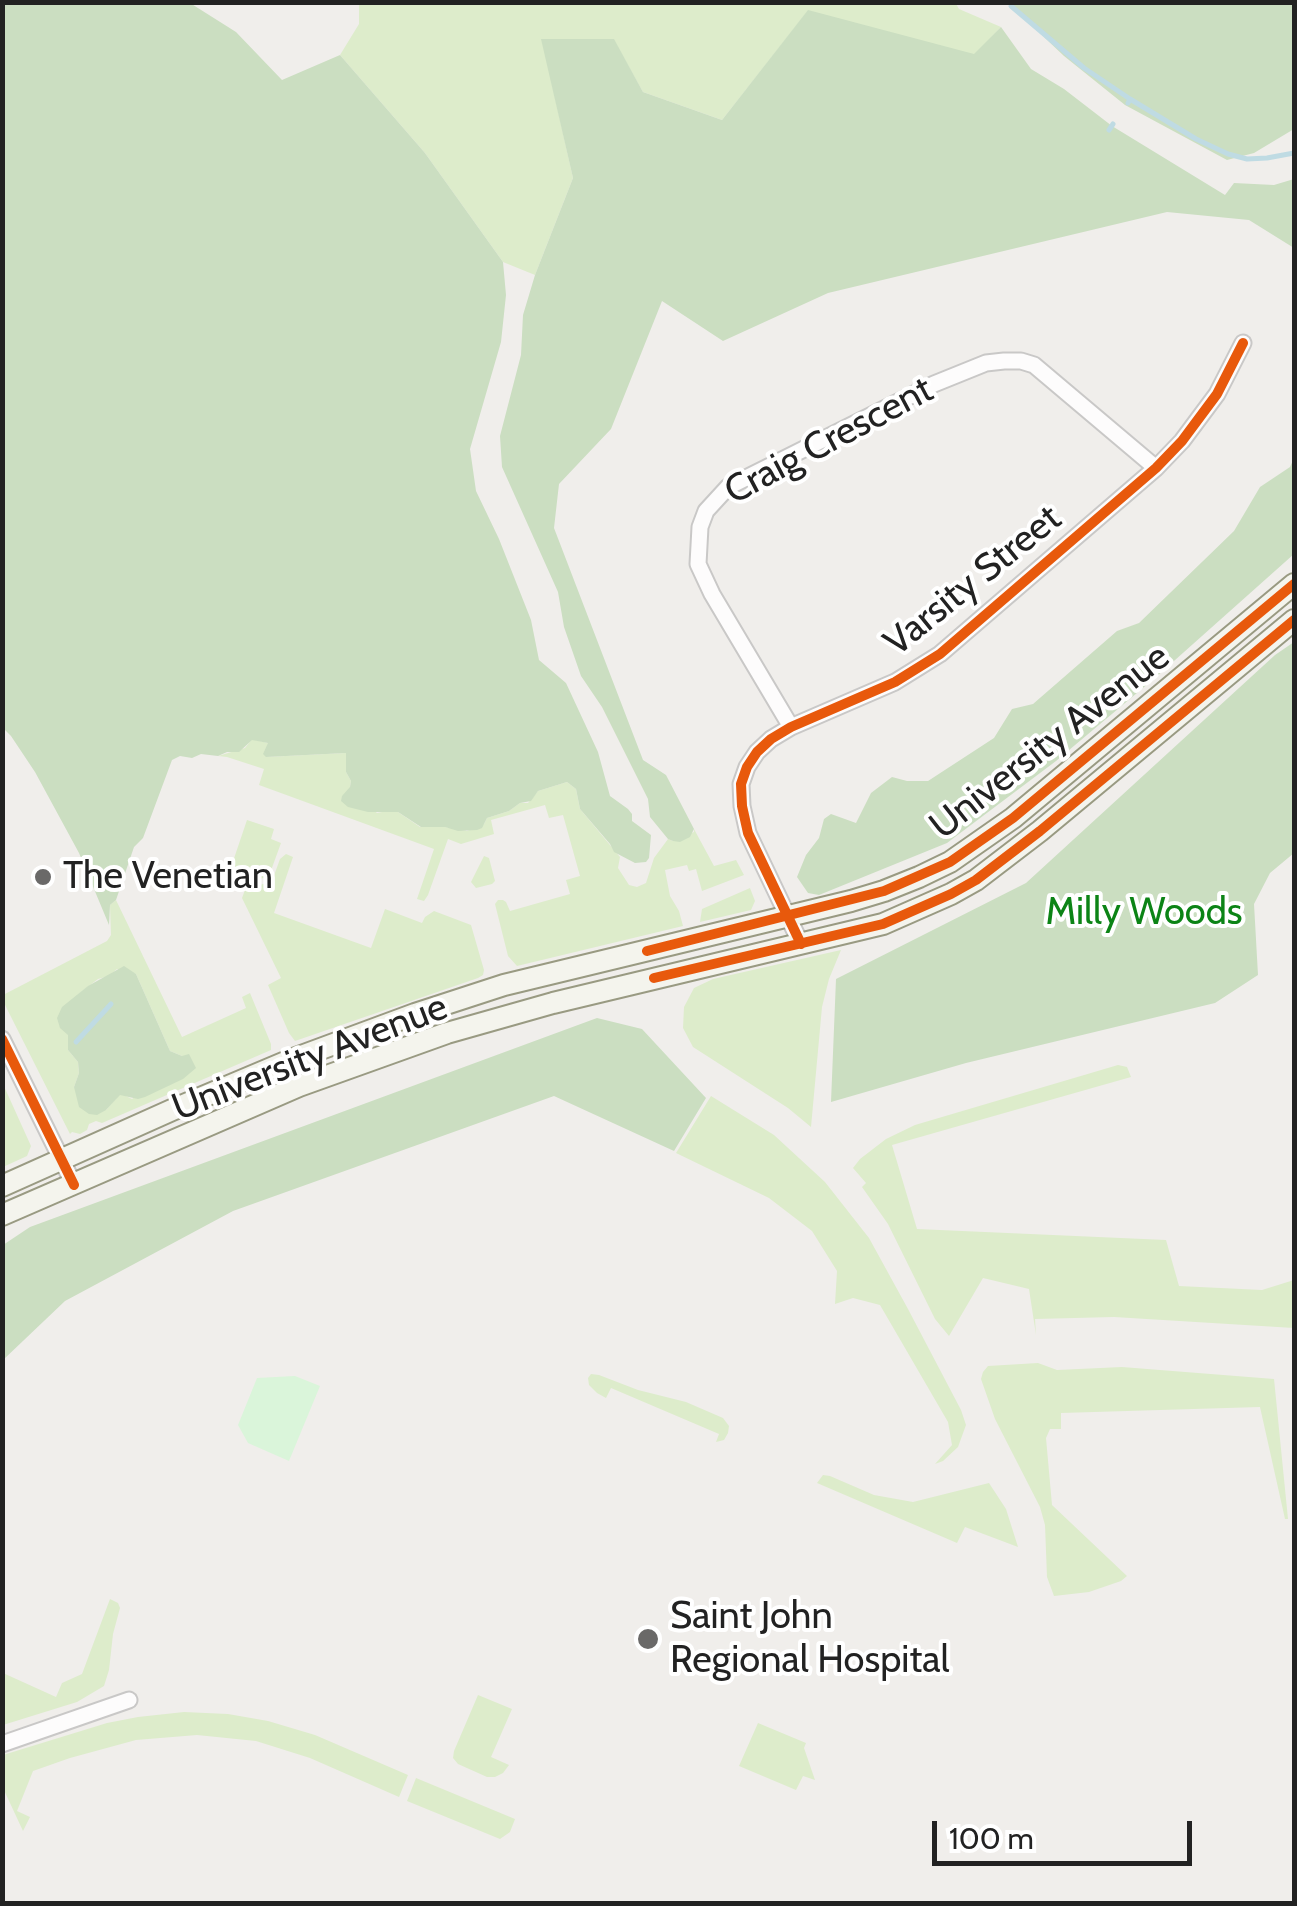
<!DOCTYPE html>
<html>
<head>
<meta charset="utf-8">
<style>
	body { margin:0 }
	#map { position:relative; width:1297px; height:1906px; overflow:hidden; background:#f0eeeb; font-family:Cabin,sans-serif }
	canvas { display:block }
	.frame { position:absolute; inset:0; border:5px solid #222; pointer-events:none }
	.scale { position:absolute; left:932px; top:1821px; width:260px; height:45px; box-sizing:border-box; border:5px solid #222; border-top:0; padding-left:12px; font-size:30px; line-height:35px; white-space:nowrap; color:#222; -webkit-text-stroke:8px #fff; paint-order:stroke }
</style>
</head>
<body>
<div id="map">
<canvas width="1297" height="1906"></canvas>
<div class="frame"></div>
<div class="scale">100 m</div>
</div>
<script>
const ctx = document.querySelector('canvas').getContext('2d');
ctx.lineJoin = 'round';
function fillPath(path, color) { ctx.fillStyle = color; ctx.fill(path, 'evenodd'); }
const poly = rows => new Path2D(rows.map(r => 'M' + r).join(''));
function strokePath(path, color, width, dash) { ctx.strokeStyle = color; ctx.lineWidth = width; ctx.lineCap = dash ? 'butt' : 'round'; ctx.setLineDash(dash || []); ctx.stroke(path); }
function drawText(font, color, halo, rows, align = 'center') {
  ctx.font = font + ' Cabin,sans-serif'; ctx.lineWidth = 8; ctx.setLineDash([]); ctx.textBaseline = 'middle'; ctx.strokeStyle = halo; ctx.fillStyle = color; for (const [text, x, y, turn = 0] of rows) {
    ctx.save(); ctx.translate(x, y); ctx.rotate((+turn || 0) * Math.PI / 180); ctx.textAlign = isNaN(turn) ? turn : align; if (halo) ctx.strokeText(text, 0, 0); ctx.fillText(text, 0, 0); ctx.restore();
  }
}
fillPath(poly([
	[359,2,955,2,959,9,1001,27,975,55,808,11,722,120,643,92,613,39,542,39,573,178,535,275,503,262,425,153,340,55,359,24],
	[252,739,268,743,266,757,346,753,346,772,351,781,350,787,377,813,392,810,398,812,420,827,445,827,467,831,484,824,487,818,509,811,520,803,528,803,538,791,567,782,576,789,580,809,620,857,618,868,629,885,637,887,646,883,654,858,668,839,673,841,694,832,694,829,714,866,736,860,744,875,702,891,696,869,689,871,687,865,665,870,670,896,679,911,683,926,517,966,508,956,495,904,498,900,503,900,506,902,510,911,570,894,566,880,580,876,563,815,549,818,545,805,491,820,494,834,461,844,448,839,428,895,424,901,417,899,434,849,259,785,264,769,227,757,218,756,245,748],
	[247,820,274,829,271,839,281,843,269,876,231,889,225,885],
	[286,854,293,857,274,913,371,948,385,909,422,923,425,917,434,911,471,925,484,970,483,975,478,978,295,1041,289,1033,268,985,281,978,242,898,245,890,272,881,280,859],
	[484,856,489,858,495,881,492,884,476,888,471,882],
	[750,888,755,901,751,910,700,922,702,909],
	[116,900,182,1037,246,1008,242,997,250,993,271,1044,271,1050,102,1123,96,1121,89,1124,87,1130,80,1134,72,1132,70,1134,3,1001,3,995,107,941,111,935,110,905],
	[117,969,136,974,170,1051,182,1056,132,1099,124,1095,119,1095,106,1110,74,1087,79,1073,78,1062,68,1050,68,1035,80,993,98,979,109,976],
	[841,950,829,979,822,1007,811,1127,788,1108,693,1047,683,1028,684,1007,694,988,713,979],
	[1118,1065,1127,1067,1131,1077,892,1145,917,1229,1166,1240,1179,1286,1262,1290,1294,1280,1294,1328,1114,1317,1035,1319,1036,1335,1029,1289,983,1278,949,1336,935,1319,888,1224,862,1187,866,1183,853,1168,860,1159,886,1139,915,1125],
	[3,1084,31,1146,27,1156,3,1167],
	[711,1096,774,1135,825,1182,869,1238,908,1309,961,1410,966,1425,958,1447,943,1461,935,1464,952,1445,948,1422,880,1305,853,1298,835,1304,837,1271,812,1231,769,1198,676,1153],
	[1038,1363,1057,1370,1122,1367,1274,1379,1288,1519,1285,1519,1260,1407,1061,1413,1061,1429,1050,1429,1046,1438,1052,1505,1127,1576,1121,1581,1089,1592,1054,1596,1047,1577,1045,1525,1040,1507,995,1419,981,1379,983,1372,988,1366],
	[591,1374,599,1375,638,1390,686,1402,723,1418,729,1426,728,1433,724,1440,716,1442,719,1434,611,1388,606,1398,597,1393,589,1385,588,1378],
	[823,1475,830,1476,874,1495,913,1502,989,1483,1006,1509,1018,1547,965,1527,957,1543,817,1483],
	[110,1599,118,1603,120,1608,113,1634,109,1670,104,1686,77,1702,3,1725,3,1673,56,1697,62,1683,82,1674],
	[478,1695,512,1709,491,1757,509,1765,503,1773,495,1777,487,1777,458,1764,453,1758,454,1751],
	[184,1712,228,1714,268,1721,315,1735,408,1775,399,1797,310,1758,256,1741,197,1735,136,1740,70,1758,33,1771,17,1811,30,1817,23,1831,3,1788,3,1755,107,1723,138,1717],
	[758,1723,806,1743,804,1748,815,1780,803,1776,796,1790,739,1766],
	[416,1778,515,1819,510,1832,500,1839,407,1801]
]), '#ddeccb');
fillPath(poly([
	[2,3,190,3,236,32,282,80,340,55,425,153,503,262,506,295,501,342,470,449,476,491,499,539,531,620,539,660,566,683,598,752,610,796,628,809,632,814,632,821,651,835,649,858,646,862,635,863,614,852,610,844,580,809,576,789,567,782,538,791,531,801,520,803,509,811,487,818,482,828,477,830,458,831,445,827,421,827,398,812,368,812,348,807,341,801,342,796,350,787,351,781,346,772,346,753,266,757,263,754,268,743,252,740,239,752,227,752,218,756,201,754,192,758,180,756,172,760,143,838,134,847,116,900,110,905,109,925,79,853,35,772,11,736,3,728],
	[1008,3,1294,3,1294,129,1254,153,1227,160,1125,105,1064,56],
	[808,10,974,54,1001,27,1031,69,1064,89,1112,126,1225,195,1234,183,1274,185,1294,179,1294,248,1249,220,1167,212,828,293,723,341,662,301,611,429,559,484,554,528,643,760,666,775,694,829,690,837,680,842,673,841,668,839,650,817,648,799,602,707,581,676,564,627,558,592,502,467,500,436,521,355,523,315,535,275,573,178,541,39,614,39,643,92,722,120],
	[1294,458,1294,554,1156,677,1056,761,947,843,819,895,808,893,797,877,806,855,819,838,824,819,831,814,856,823,871,793,892,777,907,781,928,781,994,738,1012,709,1033,704,1117,631,1139,623,1234,531,1260,487,1290,467],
	[1294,642,1294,853,1270,873,1254,904,1258,975,1215,1003,966,1063,831,1102,836,979,1026,883,1275,655],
	[124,966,136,974,170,1051,182,1056,189,1054,196,1068,183,1079,145,1097,138,1099,120,1095,106,1110,97,1115,89,1114,79,1107,74,1087,79,1073,78,1062,68,1050,68,1035,60,1028,57,1018,62,1007,88,986],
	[597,1018,642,1029,706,1098,674,1151,554,1096,233,1211,65,1301,3,1360,3,1245,30,1227]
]), '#cbdec1');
fillPath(poly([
	[295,1376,320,1386,289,1461,248,1443,238,1425,257,1378]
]), '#daf5da');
strokePath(poly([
	[1011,6,1084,68,1130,99],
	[1128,103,1130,99,1196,139,1228,154,1247,159,1267,158,1294,153],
	[1109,130,1113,124],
	[76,1042,111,1004]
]), '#bfdbe3', 5);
const street = poly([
	[791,727,712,594,698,564,700,527,706,511,728,487,934,384,986,363,1004,361,1021,361,1034,365,1156,468],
	[801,944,748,833,742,806,741,784,747,767,757,752,771,739,791,727,895,682,940,654,1156,468,1182,441,1217,394,1243,343],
	[2,1039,74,1185],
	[2,1744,129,1700]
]);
const secondary = poly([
	[2,1186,172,1110,288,1061,415,1014,504,985,851,901,884,891,919,877,950,862,1013,818,1294,584],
	[2,1215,299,1086,447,1033,553,1003,883,924,951,894,976,880,1040,831,1294,620]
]);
strokePath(street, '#c9c8c7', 19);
strokePath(secondary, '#999a82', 24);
strokePath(street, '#fdfcfc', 15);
strokePath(secondary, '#f4f4ed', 20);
strokePath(poly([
	[801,944,748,833,742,806,741,784,747,767,757,752,771,739,791,727,895,682,940,654,1156,468,1182,441,1217,394,1243,343],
	[647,951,884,891,950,862,1013,818,1294,584],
	[654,978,883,924,951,894,976,880,1040,831,1294,620],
	[2,1039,74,1185]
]), '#e8590c', 10);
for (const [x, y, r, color] of [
	[43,877,10,"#6a6968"],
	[648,1639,12,"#6a6968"]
]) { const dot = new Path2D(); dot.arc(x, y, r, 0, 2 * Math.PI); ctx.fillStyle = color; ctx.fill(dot); strokePath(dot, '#fff', 4); }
drawText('38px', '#222', '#fff', [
	["Craig Crescent",829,441,-28],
	["Varsity Street",973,581,-39],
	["University Avenue",1050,742,-38],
	["University Avenue",310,1058,-21]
]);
drawText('38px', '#222', '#fff', [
	["The Venetian",63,877],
	["Saint John",670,1617],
	["Regional Hospital",670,1661]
], 'left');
drawText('38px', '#0c8416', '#fff', [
	["Milly Woods",1144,913]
]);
</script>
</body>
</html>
